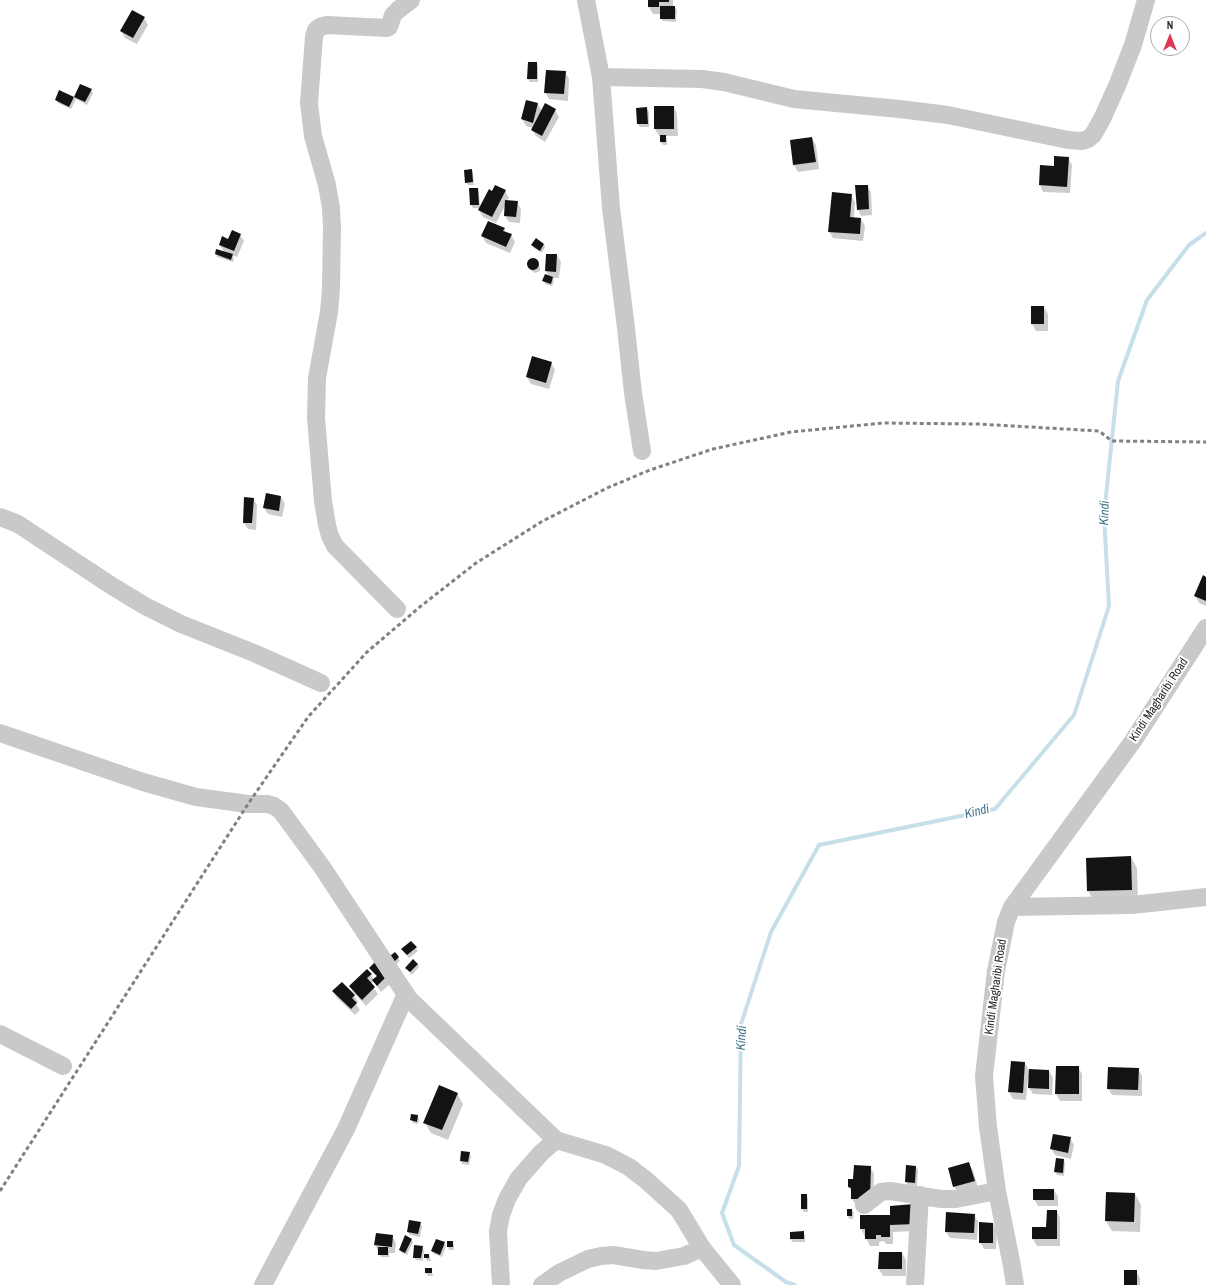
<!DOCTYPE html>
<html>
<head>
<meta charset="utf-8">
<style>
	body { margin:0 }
	#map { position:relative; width:1206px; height:1285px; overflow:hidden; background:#fff; font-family:"Archivo Narrow",sans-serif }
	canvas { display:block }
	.north { position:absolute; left:1150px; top:16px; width:40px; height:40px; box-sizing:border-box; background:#fff; border:1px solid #ababab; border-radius:50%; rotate:0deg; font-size:11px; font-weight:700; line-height:16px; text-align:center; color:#2c2c2c }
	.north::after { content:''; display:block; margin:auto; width:14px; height:18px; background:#dd3553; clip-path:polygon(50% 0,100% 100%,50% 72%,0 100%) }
</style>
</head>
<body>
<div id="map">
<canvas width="1206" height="1285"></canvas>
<div class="north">N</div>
</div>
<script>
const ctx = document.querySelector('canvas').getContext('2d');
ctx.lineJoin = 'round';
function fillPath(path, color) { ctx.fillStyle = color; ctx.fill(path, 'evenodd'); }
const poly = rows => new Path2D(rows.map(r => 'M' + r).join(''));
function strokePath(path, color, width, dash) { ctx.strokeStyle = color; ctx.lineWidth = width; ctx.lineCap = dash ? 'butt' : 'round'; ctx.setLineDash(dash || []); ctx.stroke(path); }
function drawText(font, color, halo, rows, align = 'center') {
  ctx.font = font + ' "Archivo Narrow",sans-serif'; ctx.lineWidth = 4; ctx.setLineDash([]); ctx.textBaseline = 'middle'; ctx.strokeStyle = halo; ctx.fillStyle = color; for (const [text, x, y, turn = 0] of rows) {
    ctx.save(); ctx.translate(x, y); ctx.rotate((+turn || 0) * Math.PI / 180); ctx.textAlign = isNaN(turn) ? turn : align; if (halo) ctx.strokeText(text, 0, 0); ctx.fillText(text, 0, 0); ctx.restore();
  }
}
fillPath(poly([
	[649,0,673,0,673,7,675,7,677,10,676,22,663,21,661,18,661,14,653,14,649,7],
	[144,18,148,25,137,44,125,38,121,31],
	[536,63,538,66,538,82,530,82,528,79],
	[565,72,569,79,568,101,549,99,545,92],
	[81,85,91,90,93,93,87,105,76,99,71,109,58,103,56,100,74,99],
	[527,101,538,104,542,111,555,110,559,117,545,142,536,136,532,130,533,128,526,126,522,119],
	[674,107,677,114,678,136,665,136,667,139,667,145,663,145,661,142,661,136,659,136,655,129],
	[647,109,649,112,649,127,640,127,638,124],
	[812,138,816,145,819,169,798,172,794,165],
	[1068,158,1072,165,1070,193,1043,192,1040,185,1055,167],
	[471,170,473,173,474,185,468,185,466,182],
	[867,186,871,192,872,215,861,216,858,209],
	[470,189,477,189,479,192,480,208,473,208,471,205],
	[505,191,509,198,507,201,517,202,521,209,520,223,509,222,505,216,506,204,496,223,483,217,479,210,492,192],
	[851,195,855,202,854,218,861,219,865,226,863,241,833,238,829,231],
	[504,229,507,233,511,235,515,242,510,253,486,243,482,236],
	[240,235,244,241,237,257,232,255,234,258,233,262,217,257,216,254,225,253,220,245],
	[544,244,545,247,542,253,534,248,533,245],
	[557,255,561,262,559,278,553,278,554,281,552,286,545,284,544,280,549,277,546,271],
	[533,259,536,259,540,268,540,271,535,273,530,270,527,264,528,261],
	[1032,307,1044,307,1048,314,1048,331,1036,331,1032,324],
	[551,363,555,370,549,389,531,384,527,377],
	[281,497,285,504,282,517,268,514,264,508],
	[253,498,257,505,256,530,248,529,244,523],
	[1206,578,1206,606,1199,603,1195,596],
	[1131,857,1137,868,1138,900,1094,901,1088,891],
	[411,942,418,951,409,958,404,952],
	[395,953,400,961,396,964,391,957],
	[418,964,419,967,412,975,406,968],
	[370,968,391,983,381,992,374,982,371,984,378,994,366,1006,354,993,350,987,371,975,374,980,377,977],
	[333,991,354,995,358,1002,356,1004,360,1010,355,1015,337,998],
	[1025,1063,1030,1072,1049,1071,1053,1078,1052,1095,1033,1094,1029,1088,1030,1079,1028,1079,1026,1100,1013,1099,1009,1092],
	[1078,1067,1082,1074,1082,1101,1060,1101,1056,1094],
	[1138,1069,1142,1076,1142,1096,1112,1095,1108,1088],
	[457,1093,463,1104,448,1140,431,1133,425,1123],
	[412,1115,418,1116,419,1119,418,1124,413,1123,411,1120],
	[1070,1138,1074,1145,1071,1159,1055,1155,1051,1148],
	[469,1153,471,1156,469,1165,462,1164,461,1161],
	[1064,1160,1065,1163,1064,1176,1057,1175,1055,1172],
	[969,1164,973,1170,978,1188,958,1193,954,1186],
	[907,1166,916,1167,918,1170,917,1186,908,1185,906,1182],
	[870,1167,874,1174,873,1206,856,1205,852,1199,852,1193,849,1187,854,1180],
	[1054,1190,1058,1197,1058,1206,1038,1206,1034,1199],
	[1135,1194,1141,1205,1140,1232,1112,1231,1106,1221],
	[806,1195,808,1198,808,1212,804,1212,802,1209],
	[913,1205,918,1231,893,1232,893,1244,886,1244,884,1241,879,1242,879,1246,870,1246,861,1229,861,1216,891,1216],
	[852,1210,854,1213,853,1219,849,1219,848,1216],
	[1057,1211,1060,1218,1060,1246,1037,1246,1033,1239,1047,1228],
	[974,1215,978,1221,977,1240,950,1238,946,1232],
	[420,1223,422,1226,420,1237,410,1235,408,1232],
	[993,1223,997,1230,996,1249,984,1249,980,1242],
	[803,1232,805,1235,805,1242,792,1242,791,1239],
	[392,1236,396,1243,395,1253,389,1253,389,1257,381,1257,375,1245],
	[411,1239,413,1242,407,1255,402,1253,400,1250],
	[452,1242,454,1245,454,1250,449,1250,448,1247],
	[444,1243,446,1246,442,1257,434,1254,432,1251],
	[422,1247,424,1250,423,1261,416,1260,414,1257],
	[902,1253,906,1260,906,1276,883,1276,879,1269],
	[425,1255,429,1255,431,1261,427,1261],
	[431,1269,433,1276,428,1276,426,1273],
	[1136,1271,1140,1278,1140,1285,1125,1285]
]), '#0003');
strokePath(poly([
	[795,1285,786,1282,734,1245,722,1213,739,1166,741,1024,771,932,819,845,995,809,1074,715,1109,606,1104,515,1118,381,1147,300,1189,245,1206,233]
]), '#c7dfe9', 4);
fillPath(poly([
	[648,0,669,0,669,2,659,2,659,7,648,7],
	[660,6,675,6,675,19,660,19],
	[132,10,145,17,133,38,120,31],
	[528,62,537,62,537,79,527,79],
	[546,70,566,71,564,94,544,93],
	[80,84,92,89,85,102,74,97],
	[59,90,74,97,69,107,55,100],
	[526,100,538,103,533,123,521,119],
	[545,103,556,109,542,136,531,130],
	[654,106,674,106,674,129,654,129],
	[647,107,648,124,637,124,636,108],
	[660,135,666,135,666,142,660,142],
	[812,137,816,162,793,165,790,140],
	[1054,156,1069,157,1067,187,1039,185,1040,165,1054,166],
	[472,169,473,182,465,183,464,170],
	[495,185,506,190,492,217,478,210,489,189,492,191],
	[855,185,868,185,869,209,857,210],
	[469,188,478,188,479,205,470,205],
	[832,192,852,194,850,217,861,218,860,234,828,232],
	[505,200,518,201,516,217,504,216],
	[488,221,505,228,503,231,512,234,506,247,481,236],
	[232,230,241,234,234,251,219,245,222,236,228,239],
	[536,238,544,244,540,251,531,245],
	[216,249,233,254,231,260,215,254],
	[546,254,557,254,556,272,545,271],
	'527 264a6 6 0 1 1 12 0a6 6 0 1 1-12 0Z',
	[545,274,553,277,551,284,542,281],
	[1031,306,1044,306,1044,324,1031,324],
	[532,356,552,362,546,383,526,377],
	[266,493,281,496,279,511,263,508],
	[244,497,254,498,252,523,243,523],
	[1203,575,1206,577,1206,601,1194,596],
	[1131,856,1132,890,1087,891,1086,858],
	[411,941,417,947,407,955,401,949],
	[395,952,399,957,394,962,390,956],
	[413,959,418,964,410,972,405,968],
	[375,962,388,975,377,986,372,980,377,976,369,968],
	[367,969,372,974,367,978,375,987,362,1000,349,986],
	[342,982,355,995,352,998,357,1003,351,1009,332,991],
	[1011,1061,1025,1062,1023,1093,1008,1092],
	[1056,1066,1079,1066,1079,1094,1055,1094],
	[1108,1067,1139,1068,1138,1090,1107,1089],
	[1029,1069,1049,1070,1049,1089,1028,1088],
	[439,1085,458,1093,442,1130,423,1123],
	[411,1114,418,1115,417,1122,410,1120],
	[1053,1134,1071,1137,1068,1153,1050,1149],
	[461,1151,470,1152,468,1162,460,1161],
	[1056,1158,1064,1159,1063,1173,1054,1172],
	[969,1162,975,1181,953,1187,948,1168],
	[854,1165,871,1166,870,1199,851,1199,851,1188,848,1187,848,1179,853,1179],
	[906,1165,916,1166,915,1183,905,1182],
	[1033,1189,1054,1189,1054,1200,1033,1200],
	[1106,1192,1135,1193,1134,1222,1105,1221],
	[801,1194,807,1194,807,1209,801,1209],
	[914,1204,915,1224,890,1225,890,1237,881,1237,881,1235,876,1235,876,1239,865,1239,865,1229,860,1229,860,1215,890,1215,890,1206],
	[847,1209,852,1209,852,1216,847,1216],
	[1047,1210,1057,1210,1057,1239,1032,1239,1032,1227,1046,1227],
	[946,1212,975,1214,974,1233,945,1232],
	[409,1220,421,1222,418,1234,407,1232],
	[979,1222,993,1223,993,1243,979,1243],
	[804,1231,804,1239,790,1239,790,1232],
	[376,1233,393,1235,392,1247,374,1245],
	[405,1235,412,1239,405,1253,399,1250],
	[436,1239,445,1242,440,1255,431,1251],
	[447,1241,453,1241,453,1247,447,1247],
	[414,1245,423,1246,421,1258,413,1258],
	[378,1247,388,1247,388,1255,378,1255],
	[879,1252,902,1252,902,1269,878,1269],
	[424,1254,429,1254,429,1258,424,1258],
	[425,1268,432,1268,432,1273,425,1273],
	[1124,1270,1137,1270,1137,1285,1124,1285]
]), '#131313');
strokePath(poly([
	[586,0,601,77,611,208,626,328,633,393,642,451],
	[601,77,702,79,724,82,794,99,899,109,948,115,1068,140,1082,141,1088,139,1093,135,1102,119,1117,86,1133,45,1146,0],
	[0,517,18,524,112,586,145,606,181,624,254,653,321,683],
	[397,609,335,546,330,536,327,525,323,501,316,418,317,378,329,312,331,289,332,228,331,208,327,185,313,136,309,103,314,37,316,30,320,27,327,25,387,28,389,27,393,15,398,10,411,0],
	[0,733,143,782,196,797,248,804,267,804,274,806,281,811,322,867,409,999,556,1140,606,1155,629,1167,646,1180,679,1210,702,1248,732,1285],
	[1012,907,1132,905,1206,897],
	[0,1034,63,1066],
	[864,1205,881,1192,890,1191,941,1199,956,1199,997,1191],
	[263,1285,346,1129,406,994],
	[501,1285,498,1231,501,1215,507,1199,519,1178,541,1153,556,1140],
	[542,1285,559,1273,588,1259,601,1256,613,1255,643,1260,656,1261,684,1256,702,1248],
	[915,1285,920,1195],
	[1015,1285,1012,1266,997,1191,988,1127,984,1076,996,971,1006,922,1012,907,1133,741,1206,628]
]), '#c9c9c9', 18);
strokePath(poly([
	[0,1191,248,804,308,717,367,652,421,606,476,563,541,522,607,488,650,470,713,449,791,432,883,423,978,424,1099,431,1112,441,1206,442]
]), '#818181', 3, [4, 3]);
drawText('12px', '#2c2c2c', '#fff', [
	["Kindi Magharibi Road",1159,700,-57],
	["Kindi Magharibi Road",996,987,-82]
]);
drawText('italic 13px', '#3e758a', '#fff', [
	["Kindi",1105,513,-88],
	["Kindi",977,812,-13],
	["Kindi",742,1038,-87]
]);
</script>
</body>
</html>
